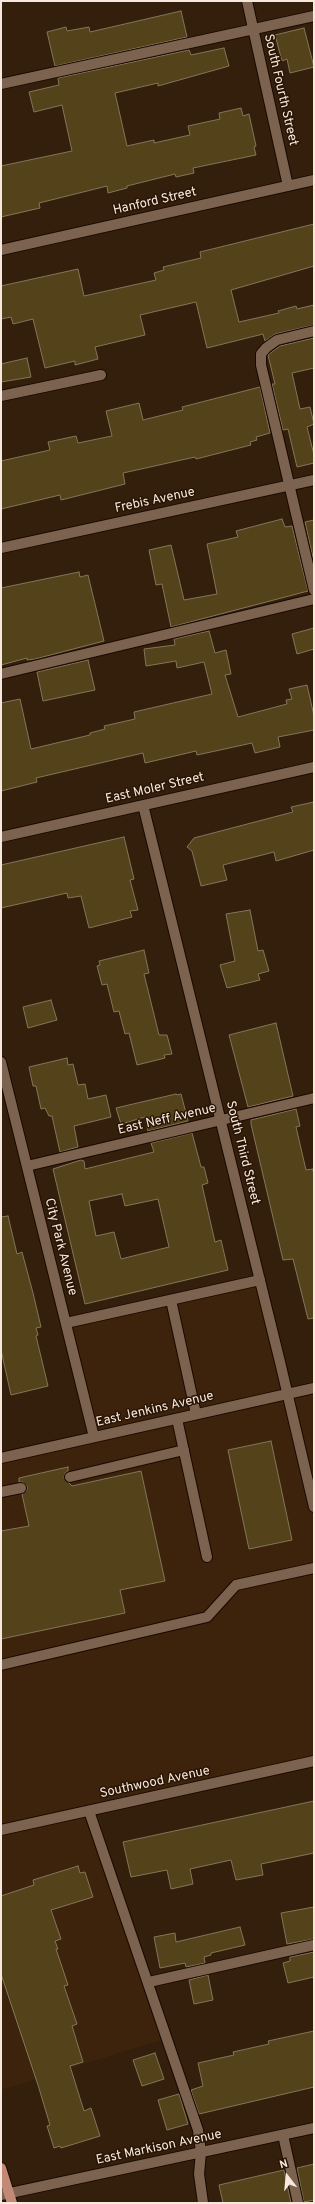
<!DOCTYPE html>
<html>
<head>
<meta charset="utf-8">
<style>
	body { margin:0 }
	#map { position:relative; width:315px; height:2204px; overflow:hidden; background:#341f0d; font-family:Overpass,sans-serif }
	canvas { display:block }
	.frame { position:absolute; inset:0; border:2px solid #f7e8de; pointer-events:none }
	.north { position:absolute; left:267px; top:2156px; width:40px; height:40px; -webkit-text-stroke:3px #291504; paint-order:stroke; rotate:344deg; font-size:11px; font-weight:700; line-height:16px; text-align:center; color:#f7e8de }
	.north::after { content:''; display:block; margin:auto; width:14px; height:18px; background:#f7e8de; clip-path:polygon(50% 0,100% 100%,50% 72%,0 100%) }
</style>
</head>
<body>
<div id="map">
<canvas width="315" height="2204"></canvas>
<div class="frame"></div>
<div class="north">N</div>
</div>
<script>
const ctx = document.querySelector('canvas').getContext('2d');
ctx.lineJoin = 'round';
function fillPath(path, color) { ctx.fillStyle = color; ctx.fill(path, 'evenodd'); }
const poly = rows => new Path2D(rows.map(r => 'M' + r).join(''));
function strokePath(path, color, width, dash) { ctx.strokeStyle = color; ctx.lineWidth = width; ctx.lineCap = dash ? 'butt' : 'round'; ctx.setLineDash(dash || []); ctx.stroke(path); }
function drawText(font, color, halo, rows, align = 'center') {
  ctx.font = font + ' Overpass,sans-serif'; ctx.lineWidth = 3; ctx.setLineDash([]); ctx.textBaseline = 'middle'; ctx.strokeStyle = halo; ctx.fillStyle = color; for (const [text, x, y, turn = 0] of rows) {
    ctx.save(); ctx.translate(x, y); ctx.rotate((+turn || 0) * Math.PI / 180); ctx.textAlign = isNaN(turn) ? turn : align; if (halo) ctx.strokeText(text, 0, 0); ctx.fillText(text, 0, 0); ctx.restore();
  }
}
fillPath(poly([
	[261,1277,288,1391,314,1386,314,1760,96,1808,167,2038,1,2090,1,1457,90,1436,62,1321]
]), '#3d230c');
const building = poly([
	[181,11,187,37,55,66,47,32,66,27,67,31,89,27,90,32,181,11],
	[304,28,314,67,290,73,287,59,282,61,275,35,304,28],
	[224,48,229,66,158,86,158,83,115,93,127,146,154,140,154,143,190,135,188,126,220,119,219,113,241,108,243,116,249,114,256,146,254,147,256,155,193,168,194,173,176,177,175,174,127,186,127,188,108,193,107,186,39,203,40,208,1,217,1,166,72,151,62,105,34,112,29,92,59,85,58,78,189,50,191,55,224,48],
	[314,224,314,266,231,290,239,322,279,313,278,311,296,306,297,309,314,305,314,325,275,334,265,341,263,334,207,348,196,302,140,315,145,335,95,347,98,359,75,365,75,361,45,368,33,319,13,324,11,317,1,319,1,286,78,269,84,296,156,280,154,273,164,270,163,267,201,258,200,252,314,224],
	[314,338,314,368,292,373,300,409,310,407,314,424,307,427,314,455,314,463,297,467,288,429,283,430,272,384,275,384,268,355,280,346,314,338],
	[27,358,31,377,1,382,1,364,27,358],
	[260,387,270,433,256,437,257,440,250,442,251,445,196,459,195,457,123,473,125,484,61,500,60,495,1,509,1,461,50,450,48,442,76,436,78,443,112,436,106,411,139,403,143,420,183,410,182,407,260,387],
	[282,519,285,527,292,526,308,591,171,627,162,584,156,585,149,550,171,545,184,600,217,594,207,544,238,537,236,531,282,519],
	[314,520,314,562,305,522,314,520],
	[79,572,80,577,88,575,104,641,35,659,27,660,27,658,1,665,1,588,79,572],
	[314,628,314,649,297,654,292,634,314,628],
	[209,631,215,653,226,650,231,674,225,675,238,717,287,704,286,700,292,699,289,689,307,685,314,716,314,730,278,737,280,747,255,753,252,743,197,755,196,751,145,763,143,753,36,778,37,782,1,791,1,703,20,699,31,749,90,735,90,733,105,729,104,726,135,719,134,712,212,694,204,662,177,668,176,661,146,666,144,649,175,645,174,639,209,631],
	[88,660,95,690,43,701,37,672,88,660],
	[314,802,314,850,276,861,274,852,223,865,227,880,201,886,192,851,187,847,194,838,293,812,291,807,314,802],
	[124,837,134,879,130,880,138,910,130,911,132,917,89,928,81,896,68,898,67,893,1,908,1,865,124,837],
	[250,910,258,951,263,950,269,971,258,974,260,980,227,988,220,965,235,961,226,914,250,910],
	[144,950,149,973,144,974,159,1035,167,1035,172,1054,164,1055,165,1058,137,1065,129,1033,125,1034,119,1011,114,1012,107,984,102,985,97,966,100,965,99,961,144,950],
	[51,1000,57,1020,28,1028,23,1007,51,1000],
	[276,1023,293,1096,248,1107,229,1035,276,1023],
	[67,1058,68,1065,73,1064,78,1085,85,1084,88,1099,106,1095,111,1117,74,1126,78,1147,60,1152,52,1116,49,1116,45,1108,41,1109,36,1086,33,1086,29,1067,67,1058],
	[176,1094,177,1095,181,1094,188,1121,148,1131,145,1117,121,1124,116,1108,176,1094],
	[296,1109,300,1126,296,1127,306,1170,313,1169,314,1178,314,1318,308,1319,293,1259,283,1260,251,1124,251,1120,296,1109],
	[192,1133,201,1167,204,1167,208,1183,202,1185,215,1242,221,1240,228,1270,85,1304,53,1169,81,1160,84,1161,85,1169,154,1152,151,1143,192,1133],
	[122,1194,125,1206,158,1199,169,1247,121,1259,114,1232,96,1236,89,1201,122,1194],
	[8,1216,17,1254,22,1252,33,1293,41,1327,36,1328,38,1335,36,1336,48,1386,11,1395,1,1350,1,1217,8,1216],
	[271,1441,292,1540,249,1549,228,1450,271,1441],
	[68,1467,68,1471,65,1473,64,1478,72,1486,141,1471,165,1581,120,1590,125,1613,1,1639,1,1531,29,1526,22,1494,27,1490,27,1486,23,1482,19,1482,19,1478,68,1467],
	[314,1801,314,1853,261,1864,263,1875,236,1880,231,1860,190,1869,193,1884,171,1889,167,1870,131,1877,123,1842,314,1801],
	[78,1866,80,1873,85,1872,93,1897,51,1910,61,1939,55,1941,58,1949,56,1949,68,1985,64,1986,77,2024,72,2026,83,2062,70,2066,84,2111,91,2108,100,2136,61,2148,60,2146,54,2148,47,2126,50,2125,38,2085,1,1974,1,1896,34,1885,33,1880,78,1866],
	[314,1907,314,1939,287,1944,281,1913,314,1907],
	[240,1927,245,1945,211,1953,211,1955,204,1957,205,1963,186,1967,185,1963,160,1968,154,1937,175,1933,176,1942,240,1927],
	[314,1952,314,1977,288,1983,283,1963,290,1961,290,1957,314,1952],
	[208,1975,213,2000,194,2004,189,1980,208,1975],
	[314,2031,314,2087,199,2114,191,2090,203,2086,198,2063,234,2055,233,2052,269,2044,268,2041,314,2031],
	[155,2053,164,2079,142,2086,133,2060,155,2053],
	[179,2094,188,2124,167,2130,158,2100,179,2094],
	[314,2164,314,2200,304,2202,297,2168,314,2164],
	[284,2170,291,2203,223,2203,219,2185,284,2170]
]);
fillPath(building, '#53421a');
strokePath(building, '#83765a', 1);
const service = poly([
	[1,84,314,16],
	[314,331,277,340,266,348,261,354,261,365,314,590],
	[1,396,101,375],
	[1,674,314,599],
	[27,1166,314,1098],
	[171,1300,196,1414],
	[66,1323,260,1280],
	[177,1419,207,1557],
	[70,1477,184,1450],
	[1,1492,21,1488],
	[1,1665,207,1617,236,1585,314,1568],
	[89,1811,198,2130,201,2152,199,2174,203,2203],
	[149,1982,314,1945],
	[283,2135,298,2203]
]);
const minor = poly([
	[247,1,288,186],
	[1,250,314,180],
	[1,548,314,480],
	[143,805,280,1362,314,1507],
	[1,837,314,767],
	[1,1062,94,1437],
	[1,1458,314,1388],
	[1,1830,314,1761],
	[1,2195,314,2128]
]);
const primary = poly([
	[1,2168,12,2203]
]);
strokePath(service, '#1a0800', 12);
strokePath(minor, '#1a0800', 12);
strokePath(primary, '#1a0800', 12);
strokePath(service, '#7c6350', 10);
strokePath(minor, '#7c6350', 10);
strokePath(primary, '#c38977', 10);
drawText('13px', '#f7e8de', '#291504', [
	["South Fourth Street",280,90,77],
	["Hanford Street",155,202,-13],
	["Frebis Avenue",155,501,-12],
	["East Moler Street",155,789,-13],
	["East Neff Avenue",167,1120,-13],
	["South Third Street",242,1153,76],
	["City Park Avenue",60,1247,76],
	["East Jenkins Avenue",155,1410,-13],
	["Southwood Avenue",155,1783,-12],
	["East Markison Avenue",159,2148,-12]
]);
</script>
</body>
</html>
